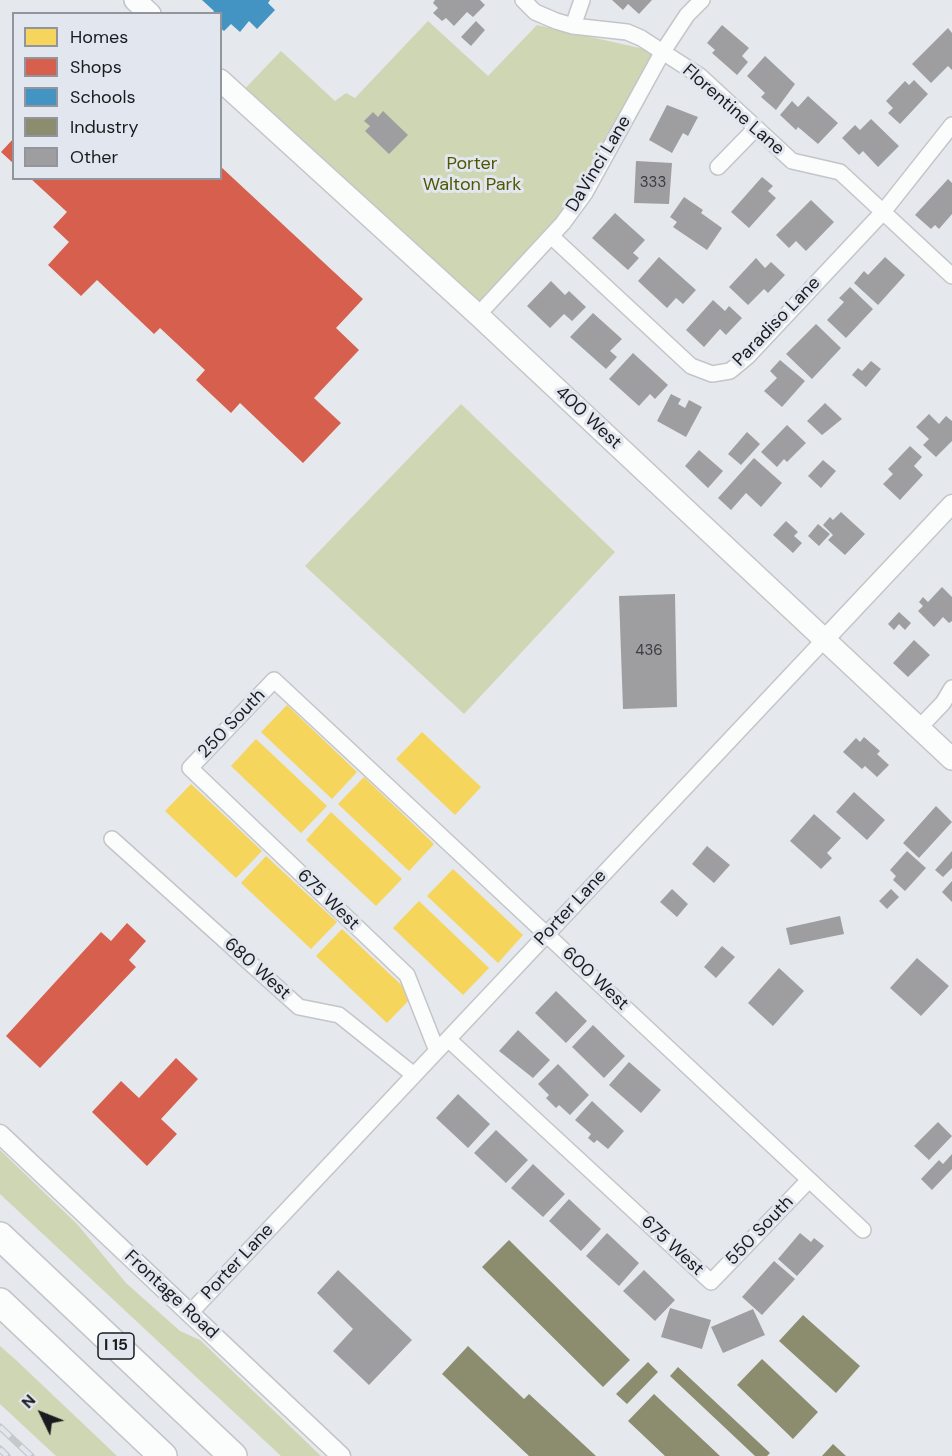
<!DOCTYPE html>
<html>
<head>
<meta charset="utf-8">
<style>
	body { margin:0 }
	#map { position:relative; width:952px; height:1456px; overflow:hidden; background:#e5e8ec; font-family:"DM Sans",sans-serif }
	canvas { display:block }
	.legend { position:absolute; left:12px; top:12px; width:210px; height:168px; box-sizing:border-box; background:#e2e7ef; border:2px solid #92959b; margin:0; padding:8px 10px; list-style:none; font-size:18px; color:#191b1e }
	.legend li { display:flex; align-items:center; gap:12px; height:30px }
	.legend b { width:30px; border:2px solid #92959b }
	.north { position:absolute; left:12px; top:1384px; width:60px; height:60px; -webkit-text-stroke:4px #e2e7ef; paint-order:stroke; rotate:313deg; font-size:16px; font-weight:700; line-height:24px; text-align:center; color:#191b1e }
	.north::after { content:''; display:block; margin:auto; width:21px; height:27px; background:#191b1e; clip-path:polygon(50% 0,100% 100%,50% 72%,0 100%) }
</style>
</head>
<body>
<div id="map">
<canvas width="952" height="1456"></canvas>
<ul class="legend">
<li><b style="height:16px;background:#f6d55c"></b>Homes</li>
<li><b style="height:16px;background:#d6604d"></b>Shops</li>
<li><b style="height:16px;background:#4393c3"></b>Schools</li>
<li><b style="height:16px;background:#8c8c6e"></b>Industry</li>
<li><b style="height:16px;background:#9e9ea1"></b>Other</li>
</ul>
<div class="north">N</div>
</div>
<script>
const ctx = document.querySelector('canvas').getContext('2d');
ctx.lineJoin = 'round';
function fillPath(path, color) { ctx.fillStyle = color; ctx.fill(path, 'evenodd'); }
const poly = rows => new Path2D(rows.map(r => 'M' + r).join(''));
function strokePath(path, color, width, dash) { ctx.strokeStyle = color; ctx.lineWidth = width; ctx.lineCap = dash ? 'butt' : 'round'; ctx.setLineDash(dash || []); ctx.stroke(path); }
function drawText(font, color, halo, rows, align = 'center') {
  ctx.font = font + ' "DM Sans",sans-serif'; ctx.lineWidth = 6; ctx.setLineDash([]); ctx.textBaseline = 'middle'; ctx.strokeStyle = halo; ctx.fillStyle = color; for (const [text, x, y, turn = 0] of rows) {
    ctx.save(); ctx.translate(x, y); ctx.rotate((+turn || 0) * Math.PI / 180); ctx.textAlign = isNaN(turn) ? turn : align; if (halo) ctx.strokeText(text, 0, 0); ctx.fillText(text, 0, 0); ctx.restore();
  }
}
fillPath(poly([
	[428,21,488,76,537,25,662,53,595,178,478,315,238,96,281,51,335,101,346,93,355,98],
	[461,404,615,552,464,714,305,566],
	[0,1150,78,1225,126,1283,180,1331,200,1340,321,1456,281,1456,0,1194],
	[0,1346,17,1361,117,1456,56,1456,0,1404]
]), '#cfd6b4');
fillPath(poly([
	[287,705,357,772,332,799,261,732],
	[422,732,481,787,455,815,396,759],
	[256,739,327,806,301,833,231,766],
	[364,777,434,844,409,871,338,804],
	[191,784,262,851,236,878,165,811],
	[331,812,402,879,376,906,306,840],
	[266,856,337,922,311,949,241,883],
	[453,869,523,935,498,963,427,896],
	[419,901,489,968,463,995,393,928],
	[342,929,413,996,387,1023,316,956]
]), '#f6d55c');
fillPath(poly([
	[14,138,14,164,1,152],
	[220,166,363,299,336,328,359,350,314,398,341,423,303,463,240,403,231,413,196,380,205,370,160,328,154,334,97,280,81,296,48,265,69,242,53,227,67,212,30,178,220,178],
	[127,923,146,941,129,960,136,967,40,1068,6,1036,101,932,111,941],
	[176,1058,198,1079,161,1119,177,1134,147,1166,92,1112,121,1081,139,1098]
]), '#d6604d');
fillPath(poly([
	[202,0,270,0,268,3,275,10,257,29,249,21,240,32,231,24,224,31,220,28,220,14,212,14,214,11]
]), '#4393c3');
fillPath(poly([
	[509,1240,630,1360,603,1387,482,1267],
	[803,1315,860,1366,836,1393,779,1341],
	[468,1346,524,1399,529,1394,596,1456,529,1456,442,1374],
	[762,1359,818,1412,793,1439,737,1385],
	[648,1362,658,1372,627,1404,616,1394],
	[678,1367,770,1453,767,1456,755,1456,670,1376],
	[654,1394,720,1456,665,1456,628,1421],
	[833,1444,846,1456,822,1456]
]), '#8c8c6e');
fillPath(poly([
	[435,0,480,0,485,5,473,17,467,12,454,26,446,18,442,21,433,13,438,8,433,3],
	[612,0,652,0,639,14,628,4,623,10],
	[476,21,485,30,471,46,461,37],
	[722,25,749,48,742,56,748,62,737,75,712,53,715,50,707,43],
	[948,28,952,33,952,70,948,66,931,83,912,64],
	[765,56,795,84,776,110,761,97,765,93,747,76],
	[914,80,928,94,900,124,888,113,893,108,886,101,905,81,909,85],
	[808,96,838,123,818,144,798,127,796,130,780,115,792,101,798,107],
	[667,105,698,117,688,136,683,133,672,153,649,140],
	[383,111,408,135,389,154,365,131,370,126,364,121,373,112,378,117],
	[871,119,899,146,878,167,863,151,859,155,842,138,855,125,860,130],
	[636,161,672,163,669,204,634,203],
	[762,177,773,186,768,191,776,198,749,228,731,212],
	[948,179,952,183,952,214,939,229,935,225,931,229,915,215],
	[684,197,703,210,701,213,722,228,707,250,673,227,677,222,670,217],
	[811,200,834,222,806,251,796,241,789,248,776,235],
	[615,213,645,240,633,253,639,258,628,270,592,238],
	[659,257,696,290,683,304,676,298,667,308,638,281],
	[885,257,905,275,878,305,854,283,864,271,868,275],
	[756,258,765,268,771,262,785,275,768,293,764,289,748,305,729,287],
	[551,281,565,295,569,291,586,307,572,321,564,314,550,328,527,306],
	[850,287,873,309,846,338,827,320,844,302,839,298],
	[713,300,725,311,729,306,742,318,726,335,720,329,704,347,686,330],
	[593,313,622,339,610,351,617,357,606,369,570,337],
	[816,324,841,348,812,379,786,354],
	[633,353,668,385,655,399,650,394,639,406,609,379],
	[780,360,805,381,782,407,764,391,777,378,770,371],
	[871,361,881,369,866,387,852,375,858,368,862,371],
	[671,394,681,399,678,404,685,408,689,400,702,407,686,437,657,421],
	[825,403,842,419,822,435,807,421],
	[929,414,939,424,946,416,952,421,952,441,936,457,923,445,929,439,916,427],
	[787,425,806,443,787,462,784,459,777,467,761,452],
	[747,432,760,444,741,465,728,454],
	[910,446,922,457,914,466,923,475,900,500,883,484,893,474,888,469],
	[699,450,723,471,708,488,685,466],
	[754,458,782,483,761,507,746,493,731,510,718,498],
	[823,460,836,471,821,488,808,476],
	[841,512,865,534,845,555,828,540,833,535,823,525,830,517,833,520],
	[786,521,798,532,794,536,802,543,793,553,773,535],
	[818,524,830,534,819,546,808,536],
	[942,587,952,597,952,621,949,623,943,617,934,627,918,611,923,606,919,602,923,597,928,602],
	[675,594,677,707,623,709,619,596],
	[899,612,911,623,905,630,899,624,894,630,888,624],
	[914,640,930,655,908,677,893,663],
	[864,737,880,751,877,754,889,765,877,777,865,766,862,769,843,752,856,738,860,742],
	[854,792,885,820,867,840,836,812],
	[936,806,952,822,919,858,903,843],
	[814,814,841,838,827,853,832,858,821,869,790,841],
	[707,846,730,865,714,883,692,864],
	[907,851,926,868,905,891,893,880,896,876,890,870],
	[952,851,952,868,943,877,935,870],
	[952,881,952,902,942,892],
	[672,889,688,904,677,917,660,902],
	[891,889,899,897,887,909,879,901],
	[840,916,844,934,790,945,786,928],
	[722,946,735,957,716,978,704,967],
	[917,958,949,986,921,1016,890,988],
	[779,968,804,991,773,1026,748,1003],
	[556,991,587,1021,566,1043,535,1013],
	[593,1025,625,1056,604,1078,572,1047],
	[518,1030,550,1060,533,1078,499,1051],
	[629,1062,661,1090,641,1113,609,1085],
	[558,1064,589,1095,570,1115,559,1105,556,1108,546,1098,549,1095,538,1084],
	[458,1094,490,1124,468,1148,436,1118],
	[592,1101,624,1131,608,1149,597,1140,594,1143,588,1138,591,1134,575,1120],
	[938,1122,952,1136,929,1160,914,1146],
	[496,1130,528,1160,506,1183,474,1153],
	[952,1154,952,1169,932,1190,921,1179,939,1160,943,1164],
	[533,1164,565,1194,543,1217,511,1188],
	[569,1199,601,1229,581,1251,549,1221],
	[607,1233,639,1263,619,1286,586,1256],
	[800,1233,811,1242,814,1238,824,1246,797,1276,778,1259],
	[774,1261,795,1279,762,1315,742,1297],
	[338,1270,412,1340,369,1385,333,1351,353,1329,317,1293],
	[644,1270,675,1300,655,1321,623,1291],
	[670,1308,711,1320,702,1349,661,1337],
	[753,1309,765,1335,723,1353,711,1327]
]), '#9e9ea1');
const minor = poly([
	[523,0,535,12,556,21,573,26,627,32,641,38,700,76,792,161,840,172,952,276],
	[573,26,582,0],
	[718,167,756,128],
	[551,236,691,366,712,374,730,371,747,357,883,212,952,125],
	[478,315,563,223,585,193,662,53,687,15,702,0],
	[919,728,943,703,952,688],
	[112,839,299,1007,339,1015,414,1075],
	[448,1039,711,1282,809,1180],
	[437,1051,407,975,190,768,274,680,863,1230],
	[190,1313,824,640]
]);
const tertiary = poly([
	[824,640,952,504],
	[0,1134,341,1456]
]);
const secondary = poly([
	[135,0,150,14],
	[220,80,478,315,952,759]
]);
const motorway = poly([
	[0,1236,233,1456],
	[0,1302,163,1456]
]);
strokePath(minor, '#c3c5c8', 18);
strokePath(tertiary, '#c3c5c8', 21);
strokePath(secondary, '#c3c5c8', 24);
strokePath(motorway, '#c3c5c8', 30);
strokePath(minor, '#fbfcfc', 15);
strokePath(tertiary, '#fbfcfc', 18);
strokePath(secondary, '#fbfcfc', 21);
strokePath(motorway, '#fbfcfc', 27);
const rail = poly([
	[0,1427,31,1456],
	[0,1449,7,1456]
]);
strokePath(rail, '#c7c8c9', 7);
strokePath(rail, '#e2e7ef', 4.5, [14]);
drawText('15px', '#3a3c3f', null, [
	["333",653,183],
	["436",649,651]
]);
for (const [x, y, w] of [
	[116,1346,36]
]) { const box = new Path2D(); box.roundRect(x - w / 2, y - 13, w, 26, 4.5); ctx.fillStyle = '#e2e7ef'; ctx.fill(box); strokePath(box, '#191b1e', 1.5); }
drawText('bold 16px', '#191b1e', null, [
	["I 15",116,1346]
]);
drawText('18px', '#191b1e', '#e2e7ef', [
	["Florentine Lane",733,110,41],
	["DaVinci Lane",599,164,-59],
	["Paradiso Lane",777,322,-46],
	["400 West",588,418,43],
	["250 South",232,724,-46],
	["675 West",328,900,44],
	["Porter Lane",571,908,-47],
	["680 West",257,969,42],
	["600 West",595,979,43],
	["550 South",760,1231,-46],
	["675 West",672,1246,43],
	["Porter Lane",238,1262,-47],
	["Frontage Road",171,1295,43]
]);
drawText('18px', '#505700', '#e2e7ef', [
	["Porter",472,164],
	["Walton Park",472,185]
]);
</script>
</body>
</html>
